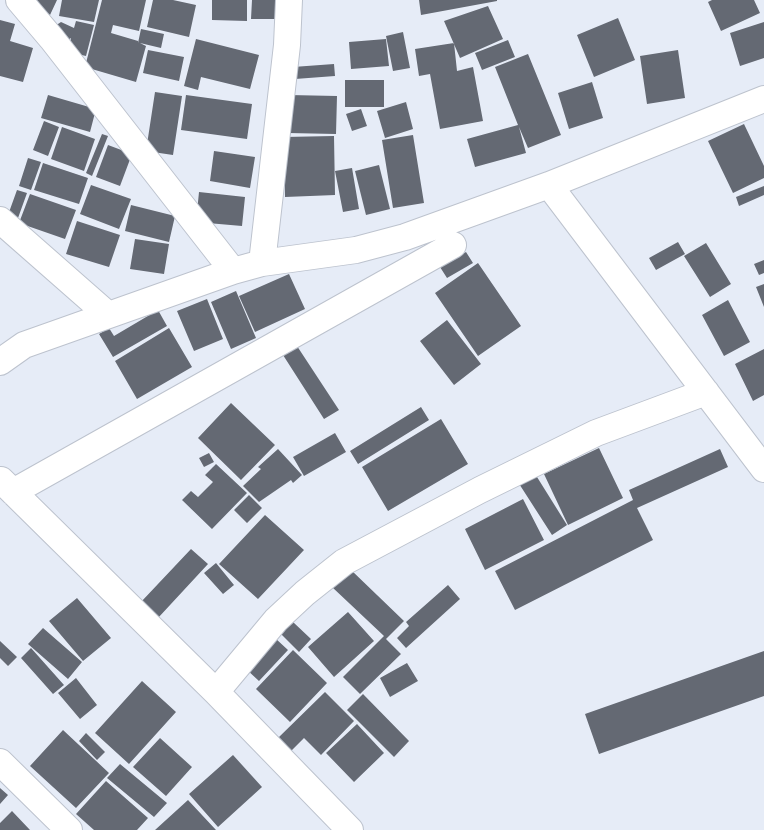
<!DOCTYPE html>
<html>
<head>
<meta charset="utf-8">
<style>
	body { margin:0 }
	canvas { display:block; background:#e6ecf7 }
</style>
</head>
<body>
<canvas width="764" height="830"></canvas>
<script>
const ctx = document.querySelector('canvas').getContext('2d');
ctx.lineJoin = 'round';
function fillPath(path, color) { ctx.fillStyle = color; ctx.fill(path, 'evenodd'); }
const poly = rows => new Path2D(rows.map(r => 'M' + r).join(''));
function strokePath(path, color, width, dash) { ctx.strokeStyle = color; ctx.lineWidth = width; ctx.lineCap = dash ? 'butt' : 'round'; ctx.setLineDash(dash || []); ctx.stroke(path); }
fillPath(poly([
	[35,0,57,0,50,15,33,6],
	[62,0,99,0,94,22,59,16],
	[102,0,146,0,139,31,113,25,111,33,138,41,138,43,141,29,164,34,161,48,140,43,146,46,136,82,85,67],
	[153,0,173,0,196,5,189,37,147,27],
	[212,0,247,0,247,21,212,20],
	[252,0,279,0,278,19,251,19],
	[419,0,497,0,497,1,421,15],
	[712,0,754,0,760,13,721,31,708,2],
	[488,6,503,39,460,58,444,21],
	[618,18,635,60,594,77,577,35],
	[0,20,15,24,10,41,33,48,23,82,0,76],
	[76,21,94,25,86,56,68,52,71,38,65,42,55,26,61,22,74,28],
	[764,22,764,58,740,66,730,33],
	[403,32,410,68,393,71,386,36],
	[196,39,259,55,250,89,201,77,198,90,184,86],
	[386,39,389,66,351,69,349,42],
	[508,40,515,57,482,70,475,53],
	[454,43,457,71,473,67,483,121,440,129,430,74,419,76,415,49],
	[148,50,184,57,179,81,143,73],
	[678,50,685,98,647,104,640,56],
	[528,54,561,135,528,148,519,127,526,153,475,167,467,139,518,125,495,67],
	[334,64,335,76,295,79,293,67],
	[345,80,384,80,384,107,345,107],
	[592,82,603,118,569,129,558,93],
	[155,92,182,96,173,155,146,151],
	[48,95,96,109,90,132,41,118],
	[186,95,252,104,247,139,181,130],
	[289,95,337,96,336,134,288,133],
	[406,102,413,129,385,138,377,111],
	[361,109,367,126,352,131,346,114],
	[44,121,59,127,48,156,33,150],
	[744,124,764,166,764,178,733,193,708,141],
	[62,127,95,139,84,171,51,159],
	[102,134,108,136,92,176,86,173],
	[413,135,424,203,393,208,382,140],
	[334,136,335,195,285,197,284,137],
	[108,145,132,154,120,186,96,177],
	[214,151,255,157,250,188,210,181],
	[28,158,41,162,31,190,19,186],
	[43,163,88,178,79,204,34,190],
	[379,165,390,209,366,215,355,171],
	[352,168,359,209,343,212,335,171],
	[91,185,131,199,119,229,80,214],
	[764,186,764,195,739,206,736,197],
	[17,190,27,193,18,218,8,215],
	[199,192,245,197,242,226,196,222],
	[30,194,76,210,65,239,19,223],
	[131,205,175,216,169,242,125,231],
	[77,221,120,235,109,267,66,254],
	[135,239,169,244,164,274,130,269],
	[678,242,685,254,656,270,649,258],
	[706,243,731,284,710,297,684,256],
	[466,252,473,263,447,278,440,267],
	[764,260,764,273,759,275,754,264],
	[478,263,521,326,478,356,435,293],
	[289,274,305,309,255,332,239,296],
	[764,284,764,307,756,287],
	[236,291,256,338,231,349,211,302],
	[207,299,223,339,194,351,177,311],
	[728,300,750,342,724,356,702,315],
	[158,310,167,326,113,357,99,334,109,328,114,336],
	[447,320,481,364,454,385,420,341],
	[169,328,192,367,137,399,115,361],
	[297,346,339,410,324,419,283,355],
	[764,349,764,395,753,401,735,364],
	[231,403,275,445,241,480,198,438],
	[421,407,429,420,358,464,350,451],
	[441,419,468,464,388,511,362,467],
	[335,433,346,452,304,476,293,457],
	[599,448,623,498,568,525,544,474],
	[278,449,302,475,293,483,291,480,259,502,243,486,261,469,258,467],
	[720,449,728,467,637,508,653,540,515,610,495,571,633,500,629,490],
	[209,453,214,462,204,467,199,458],
	[216,464,247,493,212,529,182,500,191,491,198,497,213,482,205,475],
	[532,469,567,525,552,535,516,479],
	[249,495,262,508,247,523,234,510],
	[523,499,544,540,485,570,465,529],
	[265,515,304,550,258,599,219,564],
	[191,549,208,564,158,618,141,602],
	[216,563,234,585,223,594,204,573],
	[350,569,404,621,386,639,401,654,360,694,343,677,384,636,332,587],
	[448,585,460,599,406,648,397,638,409,626,406,622],
	[77,598,111,638,83,661,49,621],
	[348,612,374,641,334,677,308,647],
	[293,622,311,639,299,652,281,634],
	[43,628,82,662,68,679,28,644],
	[275,638,288,650,259,681,246,669],
	[0,641,17,657,8,666,0,658],
	[31,648,64,685,53,694,21,658],
	[293,650,327,683,290,722,256,689],
	[764,651,764,696,599,754,585,714],
	[407,663,418,681,390,697,380,678],
	[76,678,97,705,80,719,58,693],
	[142,681,176,712,129,764,95,733],
	[325,692,354,721,321,755,304,738,291,751,278,738],
	[363,694,409,741,394,757,347,710],
	[357,724,384,753,354,782,326,753],
	[63,730,109,773,76,808,30,766],
	[86,733,105,752,97,760,79,741],
	[160,738,192,767,166,796,133,767],
	[233,755,262,787,218,827,189,794],
	[120,764,167,803,154,817,107,778],
	[106,781,148,818,137,830,94,830,76,814],
	[0,788,8,795,0,804],
	[188,800,216,830,155,830],
	[12,811,30,830,0,830,0,823]
]), '#646973');
const minor = poly([
	[19,0,52,39,233,271],
	[549,185,764,469],
	[0,220,107,314],
	[262,263,287,45,289,0],
	[0,362,24,345,233,271,262,263,356,250,405,237,549,185,764,99],
	[1,480,216,692,350,830],
	[13,492,453,245],
	[216,692,276,620,305,593,344,562,480,490,596,433,706,392],
	[0,762,69,830]
]);
strokePath(minor, '#bdc3ce', 28);
strokePath(minor, '#fff', 26);
</script>
</body>
</html>
